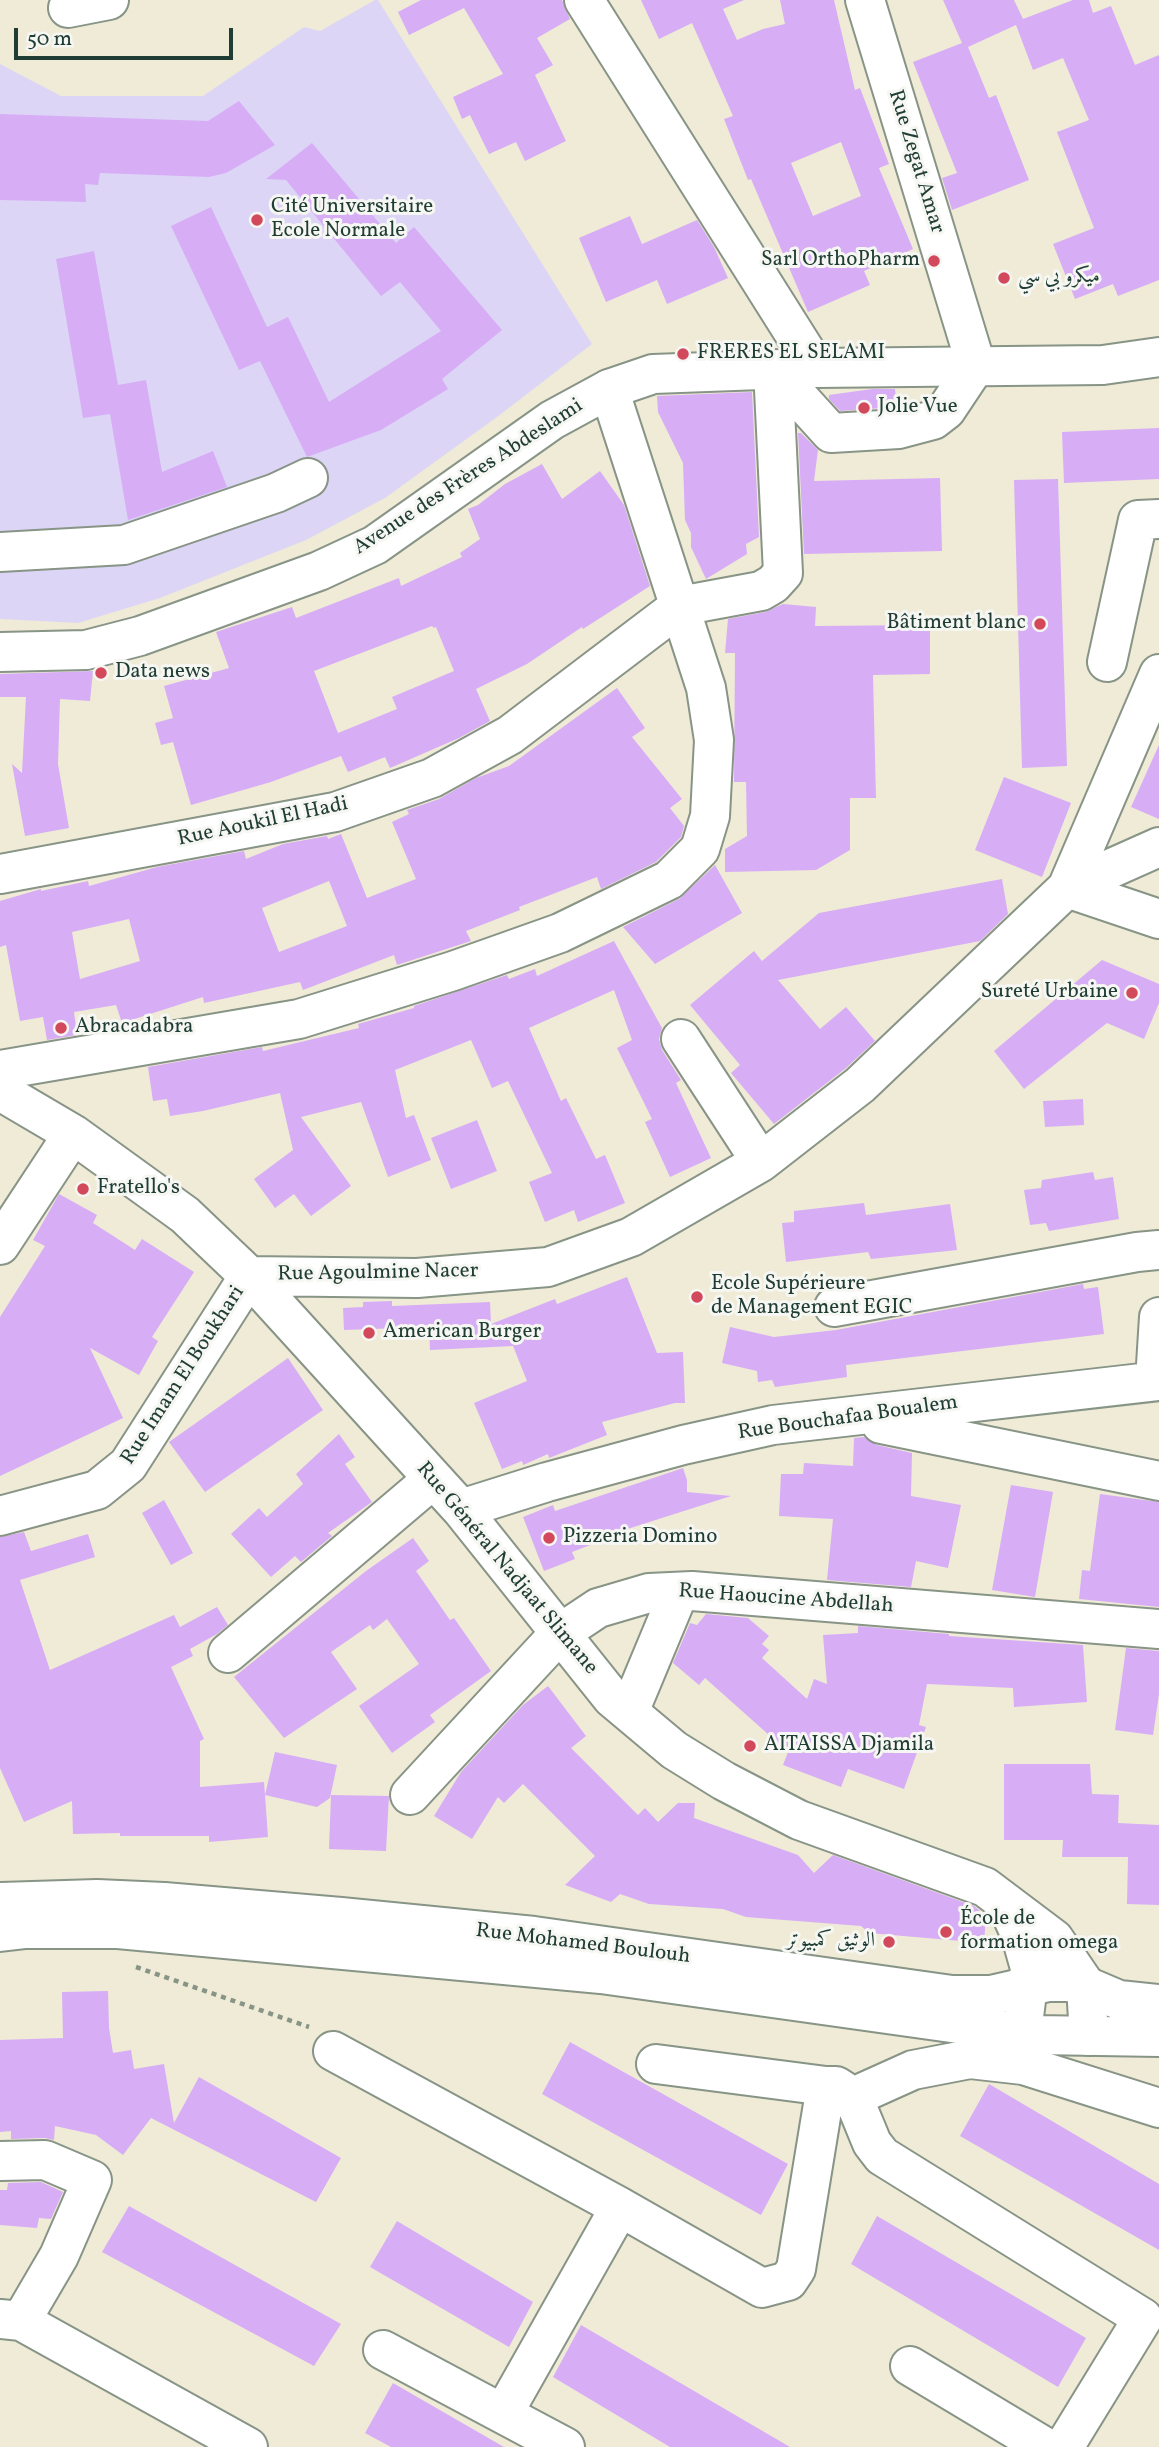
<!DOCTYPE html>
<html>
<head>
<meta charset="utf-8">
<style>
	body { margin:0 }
	#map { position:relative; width:1159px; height:2447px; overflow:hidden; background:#efebd7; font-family:Vollkorn,serif }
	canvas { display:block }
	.scale { position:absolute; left:14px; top:28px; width:219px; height:32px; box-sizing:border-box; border:4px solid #1f3d34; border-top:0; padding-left:9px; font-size:21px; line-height:24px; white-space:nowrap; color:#1f3d34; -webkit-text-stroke:5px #f6f6f2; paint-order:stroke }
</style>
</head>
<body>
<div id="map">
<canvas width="1159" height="2447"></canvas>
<div class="scale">50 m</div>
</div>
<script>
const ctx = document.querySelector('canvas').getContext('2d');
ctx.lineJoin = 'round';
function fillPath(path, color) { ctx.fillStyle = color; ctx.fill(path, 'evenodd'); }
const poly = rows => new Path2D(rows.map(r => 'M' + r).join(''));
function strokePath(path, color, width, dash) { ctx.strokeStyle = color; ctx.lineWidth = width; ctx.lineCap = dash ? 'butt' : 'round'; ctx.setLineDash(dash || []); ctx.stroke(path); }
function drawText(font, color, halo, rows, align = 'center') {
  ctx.font = font + ' Vollkorn,Amiri,serif'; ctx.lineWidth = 6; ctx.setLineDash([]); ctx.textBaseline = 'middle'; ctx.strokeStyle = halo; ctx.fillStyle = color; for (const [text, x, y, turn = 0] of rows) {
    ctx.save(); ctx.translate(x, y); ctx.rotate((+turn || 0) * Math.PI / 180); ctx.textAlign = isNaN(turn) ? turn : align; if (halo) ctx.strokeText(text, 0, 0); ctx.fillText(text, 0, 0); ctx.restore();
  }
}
fillPath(poly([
	[375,0,378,0,592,344,497,417,385,498,306,540,160,598,78,623,0,619,0,64,61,96,203,96,304,27,320,31]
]), '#ddd5f6');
fillPath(poly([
	[421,0,562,0,570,19,537,38,553,65,535,75,566,141,525,161,516,142,489,154,470,115,462,119,453,97,503,74,464,8,409,35,398,12],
	[641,0,744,0,723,9,737,40,763,29,785,24,780,0,834,0,855,90,860,88,889,164,879,168,913,249,864,271,870,285,808,312,751,179,748,180,724,119,733,116,692,23,659,39],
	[841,142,861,196,813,216,791,163],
	[943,0,1014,0,1023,19,1073,0,1089,0,1093,13,1111,6,1135,65,1159,55,1159,280,1118,296,1113,284,1075,299,1053,244,1094,228,1057,132,1089,120,1063,58,1033,70,1016,25,968,47,989,98,996,95,1029,180,952,210,942,178,957,173,913,62,962,43],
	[239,101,275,145,226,173,209,177,100,173,98,185,85,184,86,202,0,200,0,114,208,121],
	[312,143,396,243,414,227,502,330,442,379,448,389,381,430,307,457,260,361,239,370,171,226,211,207,267,327,288,317,329,402,441,331,400,282,381,296,286,180,266,179],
	[630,216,642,244,697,220,714,247,728,278,667,304,657,280,606,302,579,238],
	[94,251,118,385,146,380,162,472,213,451,227,487,128,520,110,414,83,418,56,259],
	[872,389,895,389,897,407,840,411,829,399,829,395],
	[752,392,759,537,746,544,747,554,706,579,691,547,691,533,685,520,683,463,658,412,657,396],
	[1159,428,1159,479,1064,483,1062,432],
	[798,433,801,433,818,450,814,481,940,478,942,551,804,554],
	[542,464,562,499,600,471,624,505,650,586,583,629,582,627,527,664,476,689,490,721,459,738,390,768,385,757,348,772,341,756,271,782,191,805,173,742,161,745,155,723,173,718,164,686,229,668,216,632,292,607,296,618,399,578,401,586,462,557,460,553,480,539,468,509,478,505,505,484],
	[432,626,434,628,436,627,454,671,392,697,397,709,338,733,314,671],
	[1058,479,1067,766,1022,768,1014,480],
	[783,604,816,607,815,626,930,625,930,674,873,675,876,798,850,798,850,850,816,870,725,872,725,849,747,836,746,782,734,782,735,653,725,653,728,619,765,612],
	[93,671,90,701,60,699,58,764,69,828,25,836,12,764,22,773,26,697,0,697,0,674],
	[617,688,645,728,632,737,682,799,670,808,684,826,681,837,656,862,601,889,597,877,519,907,520,910,466,931,471,941,397,965,394,955,303,990,300,982,204,1003,203,997,122,1023,116,1005,74,1012,77,1035,47,1040,43,1017,20,1021,6,945,0,947,0,901,41,889,41,891,88,881,89,886,157,867,244,851,246,859,283,844,327,836,328,839,341,834,367,898,416,879,392,822,409,814,407,810,439,799,476,778,509,766],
	[329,881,347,926,279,952,262,908],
	[129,919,140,961,80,979,72,932],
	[1159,745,1159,819,1131,807],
	[1004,777,1071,803,1042,877,975,850],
	[715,865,742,913,655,964,623,927,679,899],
	[1002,879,1008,914,980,941,778,980,820,1029,846,1007,875,1041,846,1068,774,1124,731,1073,740,1065,690,1005,754,951,762,961,819,913],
	[614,941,662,1028,659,1039,662,1050,681,1080,676,1083,711,1158,670,1177,645,1122,652,1119,617,1048,632,1040,614,990,529,1028,561,1101,566,1098,596,1159,605,1155,625,1203,578,1222,574,1210,545,1222,529,1182,552,1173,508,1081,492,1088,471,1040,395,1070,406,1118,414,1115,431,1160,388,1177,361,1102,301,1117,351,1186,311,1216,294,1194,275,1208,254,1179,293,1150,280,1093,203,1111,170,1116,167,1099,153,1101,148,1067,262,1047,263,1051,359,1028,358,1024,414,1008,414,1006,507,975,509,979,535,969,537,976],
	[1102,960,1159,984,1159,1003,1144,1039,1107,1023,1024,1089,994,1051],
	[1083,1099,1084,1125,1045,1127,1043,1101],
	[477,1120,497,1171,451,1189,431,1138],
	[1093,1172,1095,1180,1113,1177,1119,1219,1049,1231,1046,1223,1030,1225,1024,1190,1041,1188,1042,1180],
	[59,1194,97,1215,93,1223,135,1250,142,1239,194,1272,152,1337,158,1341,139,1375,90,1348,123,1418,0,1476,0,1317,45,1246,33,1240],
	[864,1203,866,1215,950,1204,957,1250,871,1259,868,1252,786,1262,782,1223,794,1222,794,1211],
	[627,1277,657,1353,683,1352,685,1403,675,1403,602,1422,607,1435,549,1458,548,1454,523,1465,522,1461,502,1469,474,1403,527,1381,513,1346,430,1350,429,1327,344,1330,343,1308,363,1307,363,1302,392,1301,392,1306,490,1302,491,1324,555,1299,557,1304],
	[1083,1284,1084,1289,1098,1287,1104,1334,846,1365,847,1377,775,1387,772,1380,758,1382,757,1371,722,1363,730,1327,774,1337,836,1330],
	[288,1358,323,1410,205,1492,169,1442],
	[339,1434,355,1457,345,1464,372,1502,328,1533,332,1536,301,1562,295,1556,271,1577,231,1534,259,1508,267,1517,303,1484,296,1474],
	[864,1437,877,1445,912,1453,911,1496,961,1505,948,1568,916,1561,911,1587,827,1580,833,1519,779,1516,781,1474,803,1474,804,1463,853,1466,854,1438],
	[683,1468,687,1480,687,1492,731,1496,618,1532,619,1534,572,1552,575,1559,544,1571,523,1517,553,1505,555,1511],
	[1011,1485,1053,1492,1035,1597,992,1590],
	[1100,1494,1159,1502,1159,1607,1079,1599,1082,1570,1090,1571],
	[164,1500,193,1553,171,1565,142,1513],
	[24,1532,31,1551,88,1534,95,1557,20,1580,50,1670,174,1615,180,1627,217,1607,228,1625,217,1634,190,1649,193,1656,171,1667,204,1739,200,1741,200,1787,264,1782,265,1795,275,1752,337,1765,330,1798,317,1807,265,1795,268,1837,209,1842,209,1836,120,1836,120,1833,73,1834,72,1801,24,1822,0,1768,0,1537],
	[413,1538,429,1561,416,1571,450,1620,454,1618,491,1671,430,1715,435,1722,392,1753,359,1706,419,1664,387,1619,373,1630,370,1625,331,1652,357,1689,284,1738,234,1677,366,1571],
	[706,1614,748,1618,769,1636,762,1644,769,1650,762,1658,807,1699,814,1679,827,1684,823,1635,858,1633,858,1626,949,1634,949,1636,1083,1645,1087,1702,1014,1707,1013,1688,927,1684,919,1725,926,1727,904,1789,848,1769,841,1787,783,1765,788,1752,705,1678,699,1685,673,1663,690,1623,697,1625],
	[1126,1648,1159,1651,1159,1694,1153,1735,1115,1730],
	[548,1686,586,1736,571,1748,638,1815,645,1808,658,1822,678,1803,695,1803,694,1818,798,1855,814,1873,833,1855,974,1906,986,1916,984,1943,869,1933,861,1926,746,1917,723,1909,649,1904,620,1894,611,1902,565,1885,595,1856,523,1784,504,1803,498,1797,472,1839,434,1816,461,1772,523,1705],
	[1004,1764,1090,1764,1092,1794,1119,1795,1118,1823,1159,1825,1159,1905,1127,1904,1128,1857,1062,1857,1063,1840,1004,1840],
	[331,1795,389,1796,386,1851,329,1849],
	[108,1991,109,2028,113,2053,131,2050,134,2069,164,2064,174,2123,199,2077,341,2158,316,2202,151,2118,123,2155,96,2135,55,2126,54,2140,45,2138,11,2139,11,2131,0,2132,0,2040,63,2038,62,1992],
	[570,2042,788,2164,761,2215,542,2094],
	[989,2084,1159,2184,1159,2250,960,2136],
	[41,2182,63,2192,51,2219,39,2218,37,2228,0,2225,0,2190,7,2190,8,2183],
	[129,2206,341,2324,314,2366,102,2252],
	[877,2216,1086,2338,1058,2387,851,2264],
	[397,2221,533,2302,509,2347,370,2267],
	[581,2325,790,2447,670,2447,553,2377],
	[393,2383,445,2413,504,2447,391,2447,365,2433]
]), '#d7adf6');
const minor = poly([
	[584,0,816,368],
	[68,8,109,0],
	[773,369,831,433,899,429,933,420,946,410,976,365,865,0],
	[0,552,124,545,276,493,308,478],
	[1107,662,1138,520,1159,519],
	[0,874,335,812,432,778,510,735,680,606,761,591,773,584,783,573,773,369],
	[1067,888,1159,847],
	[1067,888,1159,919],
	[681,1039,761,1162],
	[0,1070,299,1019,453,971,560,933,669,880,700,849,710,816,714,740,706,688,609,389],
	[0,1091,73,1134,185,1215,249,1276,461,1509,612,1698,674,1750,724,1781,799,1820,985,1887,1054,1939,1086,1986,1089,2036],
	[0,1245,73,1134],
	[249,1276,417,1278,548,1267,631,1237,761,1162,860,1085,1067,888,1159,674],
	[834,1307,1137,1252,1159,1250],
	[1155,1381,1159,1317],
	[881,1424,1159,1481],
	[461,1509,547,1482,683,1445,773,1425,1159,1381],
	[0,1516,97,1490,128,1465,249,1276],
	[228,1653,433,1479],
	[629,1712,679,1592],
	[410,1795,559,1634,598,1608,649,1593,692,1591,1159,1629],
	[1007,1905,1021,1936,1030,1968,1022,2033],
	[333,2051,620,2207],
	[656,2064,826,2086],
	[853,2097,913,2070,970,2059,1023,2065,1159,2108],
	[0,2161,45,2160,92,2180,59,2256,21,2321],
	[0,2319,21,2321,248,2447],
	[383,2350,503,2414],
	[910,2366,1045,2447],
	[565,2447,503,2414,620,2207,762,2288,788,2281,796,2269,826,2086,836,2086,853,2097,872,2143,882,2156,1143,2318,1064,2447]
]);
const major = poly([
	[0,652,86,650,140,636,319,571,375,545,552,420,609,389,653,374,816,368,1103,365,1159,357],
	[0,1902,97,1899,164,1902,341,1917,534,1936,952,1995,991,1995,1048,1982,1070,1982,1086,1986,1119,2000,1159,2004],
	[0,1932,26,1929,118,1929,601,1974,1037,2035,1159,2037]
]);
strokePath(minor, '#879486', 42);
strokePath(major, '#879486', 42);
strokePath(poly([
	[136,1967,309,2027]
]), '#879486', 4.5, [5, 5]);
strokePath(minor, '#fff', 38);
strokePath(major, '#fff', 38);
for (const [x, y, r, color] of [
	[257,220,7,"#d1495b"],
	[934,261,7,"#d1495b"],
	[1004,278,7,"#d1495b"],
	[683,354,7,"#d1495b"],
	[864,408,7,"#d1495b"],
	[1040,624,7,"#d1495b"],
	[101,673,7,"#d1495b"],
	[1132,993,7,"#d1495b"],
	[61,1028,7,"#d1495b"],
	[83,1189,7,"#d1495b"],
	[697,1297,7,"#d1495b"],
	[369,1333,7,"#d1495b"],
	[549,1538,7,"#d1495b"],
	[750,1746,7,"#d1495b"],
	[946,1932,7,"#d1495b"],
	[889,1942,7,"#d1495b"]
]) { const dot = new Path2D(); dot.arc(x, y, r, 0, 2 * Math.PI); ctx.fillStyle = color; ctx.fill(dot); strokePath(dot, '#f6f6f2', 2.5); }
drawText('21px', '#1f3d34', '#f6f6f2', [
	["Rue Zegat Amar",915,162,73],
	["Avenue des Frères Abdeslami",469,478,-33],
	["Rue Aoukil El Hadi",263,823,-12],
	["Rue Agoulmine Nacer",378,1274,-1],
	["Rue Imam El Boukhari",184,1376,-57],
	["Rue Bouchafaa Boualem",848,1419,-8],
	["Rue Général Nadjaat Slimane",506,1569,50],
	["Rue Haoucine Abdellah",786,1600,4],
	["Rue Mohamed Boulouh",583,1945,7]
]);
drawText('21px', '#1f3d34', '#f6f6f2', [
	["Cité Universitaire",271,208],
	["Ecole Normale",271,232],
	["Sarl OrthoPharm",920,261,"right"],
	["ميكرو بي سي",1018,278],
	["FRERES EL SELAMI",697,354],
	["Jolie Vue",878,408],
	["Bâtiment blanc",1026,624,"right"],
	["Data news",115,673],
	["Sureté Urbaine",1118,993,"right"],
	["Abracadabra",75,1028],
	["Fratello's",97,1189],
	["Ecole Supérieure",711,1285],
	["de Management EGIC",711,1309],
	["American Burger",383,1333],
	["Pizzeria Domino",563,1538],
	["AITAISSA Djamila",764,1746],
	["École de",960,1920],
	["formation omega",960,1944],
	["الوثيق كمبيوتر",875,1942,"right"]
], 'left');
</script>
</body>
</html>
